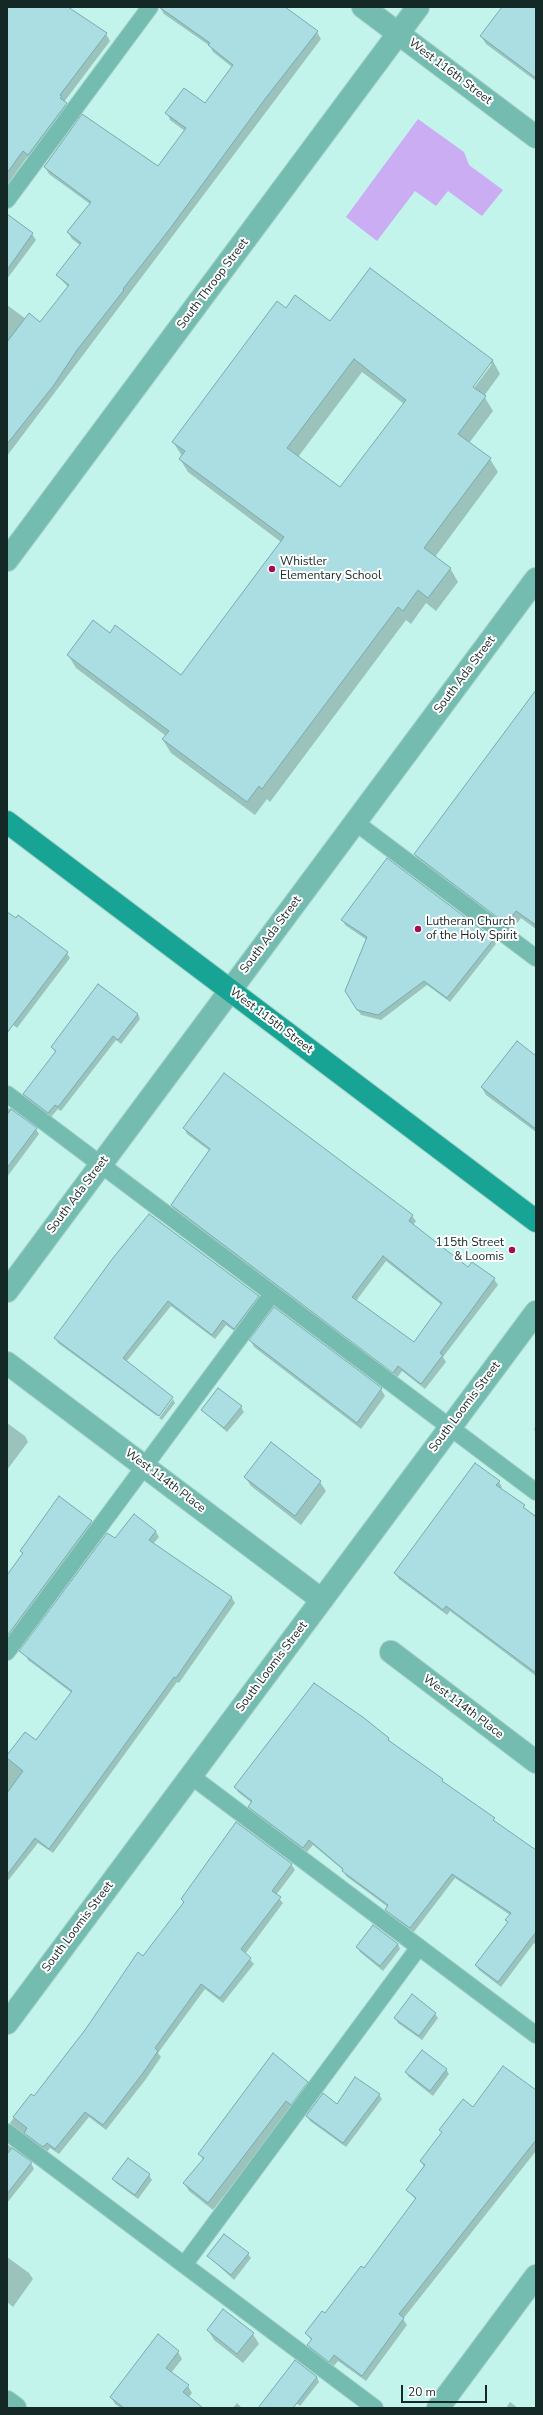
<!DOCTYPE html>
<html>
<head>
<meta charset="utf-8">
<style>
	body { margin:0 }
	#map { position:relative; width:543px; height:2415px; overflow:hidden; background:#c2f4eb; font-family:"Nunito Sans",sans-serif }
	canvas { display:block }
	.frame { position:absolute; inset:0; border:8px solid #142825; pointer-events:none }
	.scale { position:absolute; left:401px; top:2385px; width:86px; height:18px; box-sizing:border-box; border:2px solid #142825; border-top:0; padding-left:5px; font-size:12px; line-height:14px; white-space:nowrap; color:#142825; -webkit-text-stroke:3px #fff; paint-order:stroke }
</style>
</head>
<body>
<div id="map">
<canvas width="543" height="2415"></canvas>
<div class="frame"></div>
<div class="scale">20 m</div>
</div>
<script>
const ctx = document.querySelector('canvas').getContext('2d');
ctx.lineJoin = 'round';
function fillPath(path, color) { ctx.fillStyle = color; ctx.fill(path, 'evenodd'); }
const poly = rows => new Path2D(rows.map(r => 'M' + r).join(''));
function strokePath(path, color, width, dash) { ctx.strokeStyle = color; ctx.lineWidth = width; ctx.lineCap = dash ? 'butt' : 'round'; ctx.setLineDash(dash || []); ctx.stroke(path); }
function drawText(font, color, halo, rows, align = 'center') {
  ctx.font = font + ' "Nunito Sans",sans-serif'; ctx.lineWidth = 4; ctx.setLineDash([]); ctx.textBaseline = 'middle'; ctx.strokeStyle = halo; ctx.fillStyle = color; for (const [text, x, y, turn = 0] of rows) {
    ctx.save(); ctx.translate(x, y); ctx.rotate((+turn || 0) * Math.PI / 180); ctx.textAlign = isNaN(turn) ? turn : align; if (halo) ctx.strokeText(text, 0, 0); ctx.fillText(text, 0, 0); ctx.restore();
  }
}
fillPath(poly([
	[418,119,464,152,469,165,503,190,482,216,448,191,436,206,415,191,377,241,346,217]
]), '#caadf3');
fillPath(poly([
	[7,7,67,7,106,34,110,41,64,102,70,111,32,161,27,157,7,185],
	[160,7,284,7,317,32,321,39,7,456,7,305,26,319,41,324,69,288,57,275,81,246,72,239,68,232,90,204,49,174,45,167,158,167,185,131,170,120,167,113,205,105,232,67,213,52,210,46,164,14],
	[505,7,536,7,536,81,486,44,481,36],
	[7,222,32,234,36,240,7,279],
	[370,269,493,361,500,374,484,396,493,411,469,443,490,459,498,472,435,557,450,568,458,582,436,611,426,603,411,624,406,620,270,802,267,799,255,815,171,753,163,740,166,736,76,668,68,655,110,634,181,676,281,542,188,472,180,459,182,456,173,442,286,309,330,322],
	[489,364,492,364,471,392,469,391],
	[362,372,404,404,340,488,298,457],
	[536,692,536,929,521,918,511,931,419,862,415,854],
	[7,913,67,953,70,958,17,1028,7,1020],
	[343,920,494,939,496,944,450,1002,427,985,381,1020,361,1015,346,991,367,940,345,925],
	[138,1014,140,1019,121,1044,116,1040,61,1111,58,1109,51,1117,27,1099,24,1094,56,1053,52,1047],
	[536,1056,536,1132,486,1095,482,1088],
	[7,1107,36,1129,39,1134,7,1177],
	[184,1128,412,1216,416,1221,413,1225,469,1269,473,1263,494,1279,498,1285,443,1357,446,1362,425,1389,402,1371,397,1378,175,1211,172,1205,210,1151,187,1134],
	[386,1261,442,1305,414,1343,356,1301],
	[113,1259,258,1296,261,1301,237,1333,226,1325,215,1339,171,1306,126,1362,172,1398,157,1416,58,1343,55,1338],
	[274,1308,381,1389,385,1396,361,1429,254,1347,251,1341],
	[173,1399,175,1403,162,1420,159,1418],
	[241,1407,244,1412,227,1432,202,1410],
	[7,1423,25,1436,28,1442,7,1470],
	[536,1426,536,1433,534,1429],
	[271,1444,320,1482,326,1491,301,1525,251,1486,245,1477],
	[499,1482,502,1487,500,1490,536,1516,536,1676,450,1611,447,1615,399,1579,395,1573],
	[134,1516,156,1532,159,1537,153,1544,232,1598,235,1603,179,1683,177,1682,53,1853,38,1843,7,1882,7,1757,37,1742,72,1693,28,1660,25,1654],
	[91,1522,95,1528,13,1639,7,1635,7,1577,23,1554,21,1551],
	[388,1739,391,1743,444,1784,536,1852,536,1945,534,1943,501,1987,479,1970,476,1965,508,1923,507,1920,510,1915,455,1878,413,1933,389,1915,386,1910,388,1907,346,1876,343,1870,313,1845,306,1853,252,1812,249,1807,252,1803,238,1792,235,1787],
	[291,1864,295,1870,276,1895,283,1903,245,1954,254,1964,223,2003,205,1989,158,2053,161,2057,146,2079,106,2130,89,2117,59,2154,50,2148,47,2152,13,2129,10,2123,31,2095,35,2098,144,1958,185,1903,182,1899],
	[398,1944,400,1949,383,1971,360,1952,357,1947],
	[435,2014,438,2018,422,2040,398,2023,395,2018],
	[446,2069,449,2074,433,2096,409,2077,406,2073],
	[307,2082,312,2090,291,2109,213,2210,189,2191,184,2183,203,2160,200,2154],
	[536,2092,536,2151,403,2319,407,2325,366,2381,338,2361,333,2367,312,2352,308,2345,312,2341,306,2333,326,2315,364,2270,416,2200,407,2190,424,2167,421,2161,442,2133,440,2130,474,2108],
	[379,2095,382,2099,346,2147,310,2121,307,2116],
	[7,2144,31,2163,34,2169,7,2203],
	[128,2159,149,2175,152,2180,138,2199,116,2183,113,2179],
	[248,2254,251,2258,234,2280,208,2256],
	[7,2257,29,2273,33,2279,13,2307,7,2302],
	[223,2311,253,2334,259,2344,243,2363,214,2340,208,2330],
	[159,2336,178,2352,182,2359,171,2373,188,2386,192,2393,188,2398,202,2408,121,2408,115,2404,111,2397],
	[317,2377,319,2382,300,2406,280,2389],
	[510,2402,518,2408,506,2408],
	[237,2403,242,2408,233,2408]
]), '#0003');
const building = poly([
	[7,7,68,7,107,33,60,95,62,96,60,98,67,103,28,155,23,151,7,173,7,7],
	[159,7,285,7,318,31,265,99,172,226,123,289,124,290,77,350,54,385,7,444,7,342,29,313,40,322,69,285,56,275,81,243,67,232,91,202,44,167,82,114,158,166,186,128,165,113,184,88,205,103,233,65,208,45,210,43,159,7],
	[502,7,536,7,536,78,480,36,502,7],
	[7,214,33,233,7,270,7,214],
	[370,268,493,360,473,387,486,396,458,434,491,458,424,548,451,568,428,598,418,590,403,611,398,607,262,789,259,786,247,802,162,739,169,731,67,655,93,620,110,633,115,625,181,675,284,537,179,459,185,451,172,442,277,301,286,308,295,295,330,321,370,268],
	[354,359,406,400,340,487,287,448,354,359],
	[536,690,536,925,516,911,506,924,414,854,536,690],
	[387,858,494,939,447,998,424,981,378,1015,357,1010,345,991,367,937,341,920,387,858],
	[7,912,16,918,18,915,68,952,7,1033,7,912],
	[98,984,138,1014,118,1040,113,1036,58,1107,55,1105,48,1113,23,1094,56,1051,51,1047,98,984],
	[517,1041,536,1056,536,1129,481,1087,517,1041],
	[224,1073,413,1215,409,1221,468,1267,472,1262,495,1278,440,1353,443,1355,421,1384,398,1366,393,1373,171,1205,210,1149,183,1128,224,1073],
	[383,1256,442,1303,414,1342,352,1297,383,1256],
	[11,1109,37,1128,7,1168,7,1115,11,1109],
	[149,1214,259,1296,234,1329,223,1320,212,1335,168,1301,123,1358,173,1397,159,1416,54,1338,113,1258,149,1214],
	[274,1307,382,1388,357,1423,249,1340,274,1307],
	[218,1388,242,1406,224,1428,201,1410,218,1388],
	[271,1442,321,1481,295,1516,244,1477,271,1442],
	[475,1463,500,1481,496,1485,525,1505,523,1507,536,1517,536,1673,446,1606,443,1610,394,1573,475,1463],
	[59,1496,92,1521,7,1636,7,1575,23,1553,20,1551,59,1496],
	[134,1514,156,1531,149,1540,232,1597,176,1678,174,1677,49,1849,35,1838,7,1875,7,1793,23,1771,7,1758,7,1755,25,1732,36,1740,72,1691,19,1651,107,1533,115,1538,134,1514],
	[314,1683,364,1718,389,1738,388,1740,443,1779,442,1781,495,1818,493,1820,536,1850,536,1932,498,1982,475,1965,508,1922,505,1920,511,1913,452,1874,410,1928,385,1910,388,1905,342,1871,343,1869,309,1840,303,1848,248,1807,252,1801,234,1787,314,1683],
	[236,1822,292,1864,272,1891,281,1897,241,1949,251,1958,220,1998,201,1984,155,2048,158,2051,143,2073,103,2125,85,2112,55,2149,47,2143,43,2147,24,2133,27,2128,13,2117,31,2094,34,2096,85,2030,138,1952,143,1956,184,1902,181,1899,236,1822],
	[373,1925,398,1944,380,1966,356,1947,373,1925],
	[412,1994,436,2013,419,2036,394,2018,412,1994],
	[422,2050,447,2069,430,2091,405,2072,422,2050],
	[273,2053,308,2082,291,2105,286,2101,208,2203,183,2183,204,2158,198,2154,273,2053],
	[503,2066,536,2090,536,2140,399,2314,404,2318,362,2376,334,2355,329,2362,307,2345,312,2339,305,2333,322,2311,325,2313,361,2266,364,2268,416,2198,406,2190,425,2165,420,2161,442,2132,439,2130,463,2099,473,2107,503,2066],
	[355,2077,380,2094,343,2143,306,2116,323,2093,337,2104,355,2077],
	[12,2148,32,2162,7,2194,7,2154,12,2148],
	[128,2158,150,2174,135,2195,112,2179,128,2158],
	[224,2234,249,2253,231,2275,207,2256,224,2234],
	[223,2309,254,2333,237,2354,207,2330,223,2309],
	[158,2334,179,2351,166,2368,189,2385,183,2392,203,2408,124,2408,110,2397,158,2334],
	[295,2360,317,2377,293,2408,258,2408,295,2360]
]);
fillPath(building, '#abdee3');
strokePath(building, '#78aaaf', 1);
const lane = poly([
	[7,200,150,7],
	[355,822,536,958],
	[7,1094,536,1492],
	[7,1652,272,1294],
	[191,1776,536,2035],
	[7,2132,375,2408],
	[184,2265,419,1947]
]);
const street = poly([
	[363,7,536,137],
	[7,560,418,7],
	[7,1291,536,579],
	[7,1363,322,1600],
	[391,1652,536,1762],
	[7,2023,536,1312],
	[7,2402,15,2408],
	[438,2408,536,2276]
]);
const secondary = poly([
	[7,822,536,1221]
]);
strokePath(lane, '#a3cfc7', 18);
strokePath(street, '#a3cfc7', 24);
strokePath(secondary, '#a3cfc7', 24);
strokePath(lane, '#74bbb0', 16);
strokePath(street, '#74bbb0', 22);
strokePath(secondary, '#17a495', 22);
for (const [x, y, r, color] of [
	[272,569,4,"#a20e4f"],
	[418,929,4,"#a20e4f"],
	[512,1250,4,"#a20e4f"]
]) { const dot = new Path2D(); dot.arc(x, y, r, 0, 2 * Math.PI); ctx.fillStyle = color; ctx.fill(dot); strokePath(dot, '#fff', 1.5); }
drawText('12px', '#142825', '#fff', [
	["West 116th Street",450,72,37],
	["South Throop Street",213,284,-53],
	["South Ada Street",465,675,-53],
	["South Ada Street",271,935,-53],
	["West 115th Street",271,1021,37],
	["South Ada Street",78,1195,-53],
	["South Loomis Street",465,1407,-53],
	["West 114th Place",165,1481,37],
	["South Loomis Street",272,1667,-53],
	["West 114th Place",463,1707,37],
	["South Loomis Street",78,1927,-53]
]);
drawText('12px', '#142825', '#fff', [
	["Whistler",280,562],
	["Elementary School",280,576],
	["Lutheran Church",426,922],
	["of the Holy Spirit",426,936],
	["115th Street",504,1243,"right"],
	["& Loomis",504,1257,"right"]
], 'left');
</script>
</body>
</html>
